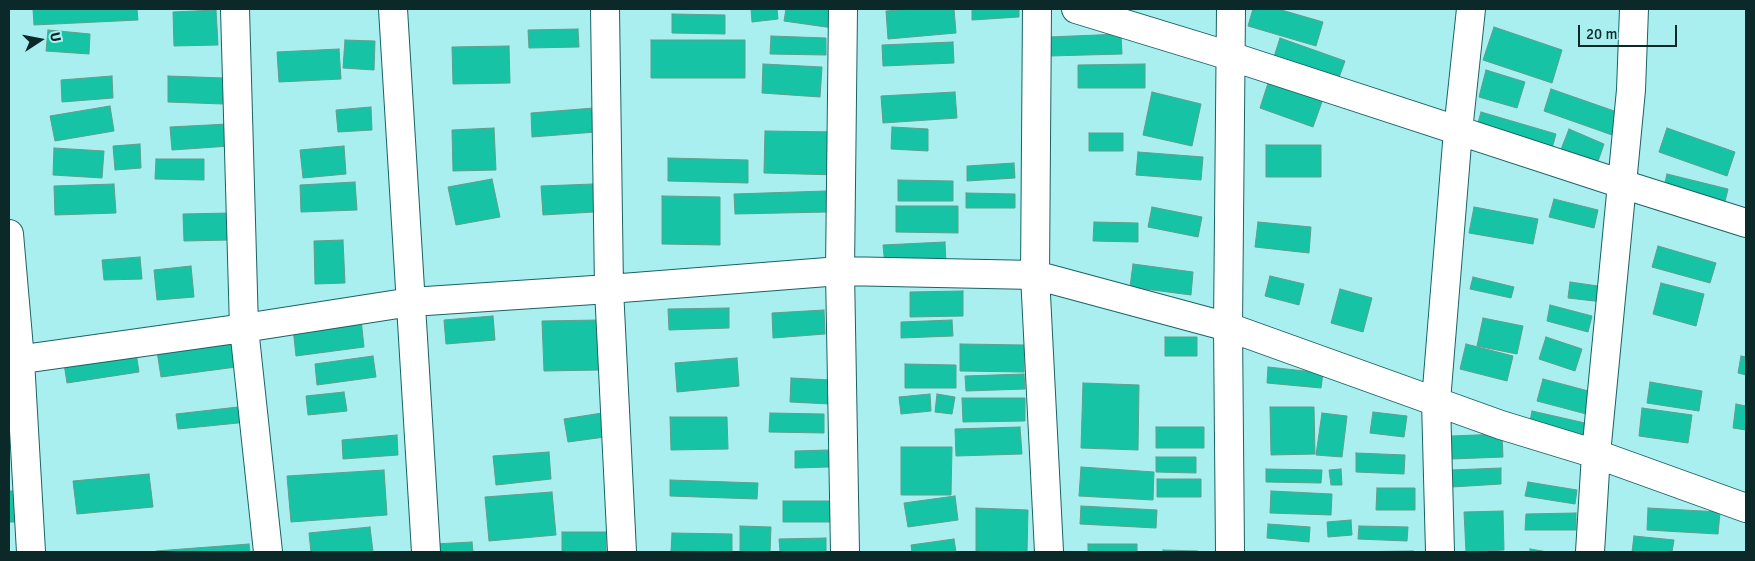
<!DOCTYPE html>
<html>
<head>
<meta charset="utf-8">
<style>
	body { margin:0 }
	#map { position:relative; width:1755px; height:561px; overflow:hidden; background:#a9efef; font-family:Signika,sans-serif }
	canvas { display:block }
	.frame { position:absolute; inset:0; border:10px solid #0c2929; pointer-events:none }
	.north { position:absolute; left:15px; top:15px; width:50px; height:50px; -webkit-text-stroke:4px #a9efef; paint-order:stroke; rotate:79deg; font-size:14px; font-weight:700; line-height:20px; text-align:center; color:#0c2929 }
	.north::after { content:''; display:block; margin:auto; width:18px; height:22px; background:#0c2929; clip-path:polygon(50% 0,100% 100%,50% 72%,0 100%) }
	.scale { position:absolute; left:1578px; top:25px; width:99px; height:22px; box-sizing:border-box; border:2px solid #0c2929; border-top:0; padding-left:6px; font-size:15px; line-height:18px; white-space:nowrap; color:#0c2929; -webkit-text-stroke:4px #a9efef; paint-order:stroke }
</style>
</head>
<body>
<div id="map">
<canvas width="1755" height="561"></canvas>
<div class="frame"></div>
<div class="north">U</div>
<div class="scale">20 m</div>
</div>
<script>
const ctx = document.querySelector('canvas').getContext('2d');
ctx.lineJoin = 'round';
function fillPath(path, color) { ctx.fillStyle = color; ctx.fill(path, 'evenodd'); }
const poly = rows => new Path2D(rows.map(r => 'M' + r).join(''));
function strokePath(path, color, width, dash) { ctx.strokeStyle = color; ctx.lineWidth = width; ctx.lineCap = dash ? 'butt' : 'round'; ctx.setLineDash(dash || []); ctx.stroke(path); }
const building = poly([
	[33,9,137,9,138,20,34,25,33,9],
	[751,9,777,9,778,19,752,22,751,9],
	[786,9,835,9,833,28,784,21,786,9],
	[908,9,954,9,956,33,888,39,886,11,908,9],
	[972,9,1019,9,1019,17,972,20,972,9],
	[1253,9,1278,9,1323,22,1316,46,1248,26,1253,9],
	[216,10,218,45,174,46,173,12,216,10],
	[672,14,725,15,725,34,672,33,672,14],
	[1494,27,1562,50,1552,83,1483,60,1494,27],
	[578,29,579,47,529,48,528,30,578,29],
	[48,30,90,34,89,54,46,51,48,30],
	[1121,34,1122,54,1049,56,1049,37,1121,34],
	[771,36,826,38,826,55,770,54,771,36],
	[1280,38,1345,61,1337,83,1273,60,1280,38],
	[345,40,375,41,374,70,343,68,345,40],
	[651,40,745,40,745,78,651,78,651,40],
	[953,42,954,63,883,66,882,45,953,42],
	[509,46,510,83,453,84,452,47,509,46],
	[339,49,341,79,279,82,277,52,339,49],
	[763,64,822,67,820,97,762,93,763,64],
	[1145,64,1145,88,1078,88,1078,65,1145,64],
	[1486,70,1525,82,1517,108,1479,97,1486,70],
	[112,76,113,98,62,102,61,80,112,76],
	[168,76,224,78,223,104,168,102,168,76],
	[1269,80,1323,99,1313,127,1260,108,1269,80],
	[1551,89,1620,113,1612,135,1544,111,1551,89],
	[955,92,957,118,883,123,881,96,955,92],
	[1152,92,1201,104,1192,146,1143,135,1152,92],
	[110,106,114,131,55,141,50,116,110,106],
	[371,107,372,130,338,132,336,110,371,107],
	[594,108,596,132,532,137,531,113,594,108],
	[1481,112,1556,134,1550,156,1475,134,1481,112],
	[228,124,230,146,172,150,170,127,228,124],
	[892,127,928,129,928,151,891,149,892,127],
	[494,128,496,170,453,171,452,130,494,128],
	[1667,128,1735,152,1727,176,1659,152,1667,128],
	[1569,129,1604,144,1596,167,1560,152,1569,129],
	[765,131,838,132,838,175,764,173,765,131],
	[1089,133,1123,133,1123,151,1089,151,1089,133],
	[140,144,141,168,115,170,113,146,140,144],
	[1266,145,1321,145,1321,177,1266,177,1266,145],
	[344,146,346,174,303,178,300,150,344,146],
	[54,148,104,151,102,178,53,175,54,148],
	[1138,152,1203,157,1201,180,1136,175,1138,152],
	[668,158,748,160,748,183,668,181,668,158],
	[156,159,204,159,204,180,155,179,156,159],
	[1014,163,1015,178,967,181,967,166,1014,163],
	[1667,174,1728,189,1724,206,1663,191,1667,174],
	[492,179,500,217,456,225,448,187,492,179],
	[898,180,953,181,953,201,898,201,898,180],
	[355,182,357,210,301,212,300,185,355,182],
	[114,184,116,213,55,215,54,186,114,184],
	[593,184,594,212,543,215,541,186,593,184],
	[826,191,827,212,735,214,734,194,826,191],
	[966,193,1015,194,1015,208,966,208,966,193],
	[662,196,720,197,720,245,662,244,662,196],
	[1554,199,1598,210,1594,228,1549,217,1554,199],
	[896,206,958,206,958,233,896,232,896,206],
	[1152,207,1202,217,1198,237,1148,227,1152,207],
	[1474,207,1538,219,1533,244,1469,233,1474,207],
	[229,213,230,240,184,241,183,214,229,213],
	[1094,222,1138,223,1138,242,1093,241,1094,222],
	[1258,222,1311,227,1309,253,1255,247,1258,222],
	[343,240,345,283,315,284,314,241,343,240],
	[945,242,946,263,885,266,883,245,945,242],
	[1658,246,1716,263,1710,283,1652,267,1658,246],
	[140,257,142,279,104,280,102,260,140,257],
	[1133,264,1193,272,1191,295,1130,287,1133,264],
	[191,266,194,297,157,300,154,270,191,266],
	[1270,276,1304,284,1299,305,1265,296,1270,276],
	[1473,277,1514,287,1511,298,1470,289,1473,277],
	[1570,282,1605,287,1603,302,1568,298,1570,282],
	[1661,283,1704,294,1696,326,1653,314,1661,283],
	[1340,289,1372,298,1363,332,1331,323,1340,289],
	[963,291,963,316,910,317,910,292,963,291],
	[1550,305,1592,316,1588,332,1547,321,1550,305],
	[729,308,729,328,669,330,668,309,729,308],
	[824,310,825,334,773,338,772,313,824,310],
	[493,316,495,340,446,344,444,320,493,316],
	[1483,318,1523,326,1517,354,1477,346,1483,318],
	[361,319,364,347,296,356,293,328,361,319],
	[599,320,600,370,544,371,542,321,599,320],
	[952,320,953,336,901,338,901,322,952,320],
	[1165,337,1197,337,1197,356,1165,356,1165,337],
	[1546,337,1582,349,1575,371,1539,359,1546,337],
	[232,340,236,367,161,377,157,351,232,340],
	[960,344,1024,345,1024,372,960,371,960,344],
	[1466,344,1513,356,1507,381,1460,369,1466,344],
	[135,346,139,372,67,383,63,357,135,346],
	[373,356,376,377,317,385,315,364,373,356],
	[1741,356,1746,357,1746,375,1738,373,1741,356],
	[737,358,739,386,677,392,675,363,737,358],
	[905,364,956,365,956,388,905,388,905,364],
	[1268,367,1323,373,1321,388,1267,383,1268,367],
	[1024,374,1025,389,966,391,965,376,1024,374],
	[791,378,831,380,830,404,790,402,791,378],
	[1543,379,1596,393,1590,415,1537,401,1543,379],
	[1650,382,1702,391,1699,411,1647,403,1650,382],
	[1083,383,1139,385,1138,450,1081,448,1083,383],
	[344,392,347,411,308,415,306,396,344,392],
	[930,394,931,411,901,414,899,397,930,394],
	[937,394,955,397,952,414,935,412,937,394],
	[962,398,1025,398,1025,421,963,422,962,398],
	[1736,404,1746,406,1746,430,1733,428,1736,404],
	[247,406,248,422,178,429,176,414,247,406],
	[1270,407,1314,407,1315,454,1271,455,1270,407],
	[1642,408,1692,415,1688,443,1639,436,1642,408],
	[1532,411,1585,423,1581,444,1528,432,1532,411],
	[1373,412,1407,416,1404,437,1370,433,1373,412],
	[602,413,605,437,568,442,564,419,602,413],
	[770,413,824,414,824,433,769,432,770,413],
	[1322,413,1347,416,1342,457,1316,455,1322,413],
	[670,417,727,417,728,449,671,450,670,417],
	[1020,427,1022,454,956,456,955,429,1020,427],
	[1156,427,1204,427,1204,448,1156,448,1156,427],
	[1502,434,1503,457,1452,459,1451,436,1502,434],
	[397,435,398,455,343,459,342,440,397,435],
	[901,447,952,447,951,495,901,495,901,447],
	[829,450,829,467,795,468,795,451,829,450],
	[549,452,551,479,496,485,493,456,549,452],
	[1356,453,1405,455,1404,474,1356,472,1356,453],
	[1156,457,1196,457,1196,473,1156,472,1156,457],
	[1081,467,1154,472,1153,500,1079,496,1081,467],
	[1501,468,1501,484,1452,487,1451,470,1501,468],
	[1266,469,1322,470,1321,483,1266,482,1266,469],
	[1341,469,1342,485,1331,485,1329,470,1341,469],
	[384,470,387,515,291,522,287,476,384,470],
	[149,474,153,507,77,514,73,481,149,474],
	[1157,479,1201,479,1201,497,1157,497,1157,479],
	[670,480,758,483,757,499,670,496,670,480],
	[1528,482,1577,490,1575,504,1525,496,1528,482],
	[1377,488,1415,488,1415,510,1376,510,1377,488],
	[9,491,16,491,18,522,9,522,9,491],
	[1271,491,1332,494,1331,515,1270,513,1271,491],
	[552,492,556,535,489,541,485,497,552,492],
	[955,496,958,520,908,527,904,503,955,496],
	[783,501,838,501,838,522,783,522,783,501],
	[1081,506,1157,510,1156,528,1080,524,1081,506],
	[976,508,1028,510,1027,552,976,551,976,508],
	[1648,508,1720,512,1718,534,1647,530,1648,508],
	[1503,511,1504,550,1466,552,1464,512,1503,511],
	[1576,513,1576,530,1525,530,1526,514,1576,513],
	[1351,520,1352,535,1328,537,1327,522,1351,520],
	[1268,524,1310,527,1309,542,1267,538,1268,524],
	[740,526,771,527,770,552,740,552,740,526],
	[1359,526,1408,527,1407,541,1358,539,1359,526],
	[370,527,373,552,311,552,309,533,370,527],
	[562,532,606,532,606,552,562,552,562,532],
	[672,533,732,534,732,552,671,551,672,533],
	[1634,536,1674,540,1672,552,1632,552,1634,536],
	[826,538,826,552,780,552,779,539,826,538],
	[954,539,956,552,912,552,911,545,954,539],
	[472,542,473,552,435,552,435,544,472,542],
	[249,544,250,552,156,552,156,551,249,544],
	[1088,544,1137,544,1137,552,1088,552,1088,544],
	[1530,549,1548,552,1530,552,1530,549],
	[1163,550,1198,551,1198,552,1163,552,1163,550],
	[1413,551,1413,552,1342,552,1413,551]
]);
fillPath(building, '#17c3a5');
strokePath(building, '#5f9e8e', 1);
const street = poly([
	[235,9,244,328,268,552],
	[393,9,426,552],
	[605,9,609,289,622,552],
	[843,9,840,271,845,552],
	[1037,9,1035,275,1049,552],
	[1076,9,1230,56,1622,184,1746,223],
	[9,234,20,360,31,552],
	[9,361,244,328,411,302,609,289,840,271,1035,275,1228,327,1501,425,1596,454,1746,508],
	[1230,552,1228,327,1231,9],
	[1440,552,1436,401,1458,131,1471,9],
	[1590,552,1596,454,1631,90,1634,9]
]);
strokePath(street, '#196364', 30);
strokePath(street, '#fff', 28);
</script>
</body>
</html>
